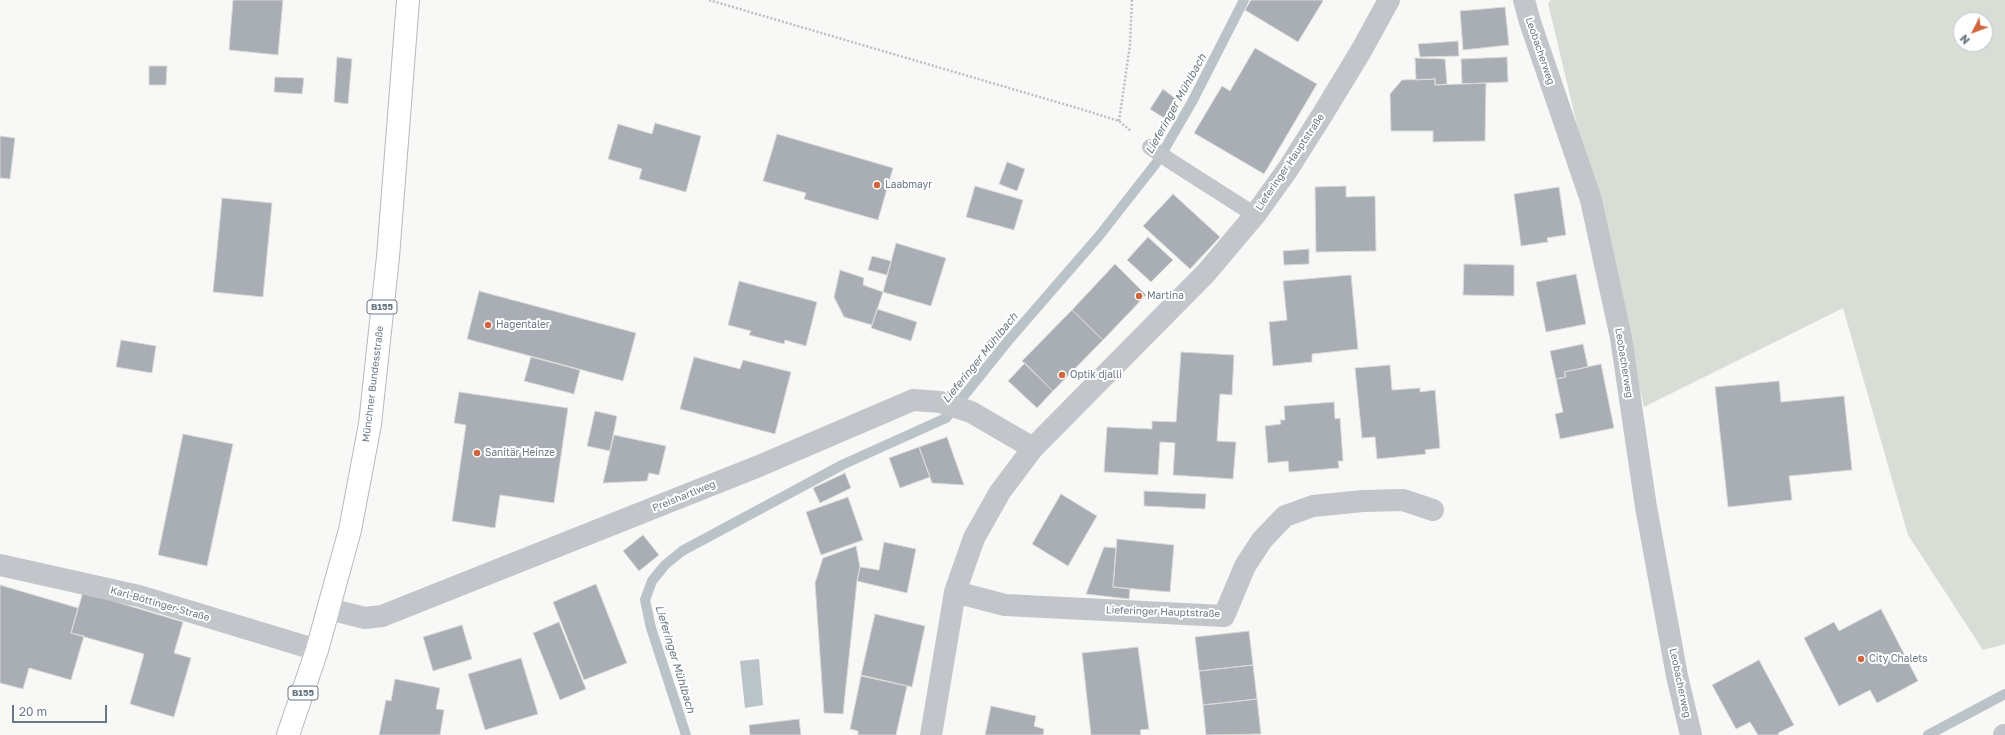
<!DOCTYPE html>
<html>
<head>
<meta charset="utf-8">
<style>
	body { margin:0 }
	#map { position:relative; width:2005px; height:735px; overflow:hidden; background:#f8f8f6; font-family:"Golos Text",sans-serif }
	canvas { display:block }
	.north { position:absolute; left:1953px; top:12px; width:40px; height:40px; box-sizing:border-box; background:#fff; border:1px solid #c3c9ce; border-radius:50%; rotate:228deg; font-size:11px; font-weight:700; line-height:16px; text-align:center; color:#6a7784 }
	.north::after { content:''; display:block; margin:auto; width:14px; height:18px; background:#d1653d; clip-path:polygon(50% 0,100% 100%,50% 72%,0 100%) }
	.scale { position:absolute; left:12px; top:705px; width:95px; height:18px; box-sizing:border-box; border:2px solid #6a7784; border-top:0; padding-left:5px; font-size:12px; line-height:14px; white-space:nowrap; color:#6a7784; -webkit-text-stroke:3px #fff; paint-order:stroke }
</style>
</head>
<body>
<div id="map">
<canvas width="2005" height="735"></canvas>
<div class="north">N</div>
<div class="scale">20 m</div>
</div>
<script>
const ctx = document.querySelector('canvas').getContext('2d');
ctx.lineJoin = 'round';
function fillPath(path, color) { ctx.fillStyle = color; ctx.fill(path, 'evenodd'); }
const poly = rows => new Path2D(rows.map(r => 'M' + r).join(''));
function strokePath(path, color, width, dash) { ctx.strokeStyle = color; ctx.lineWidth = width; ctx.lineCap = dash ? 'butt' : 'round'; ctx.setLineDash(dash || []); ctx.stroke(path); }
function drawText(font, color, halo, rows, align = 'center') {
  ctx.font = font + ' "Golos Text",sans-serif'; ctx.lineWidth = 4; ctx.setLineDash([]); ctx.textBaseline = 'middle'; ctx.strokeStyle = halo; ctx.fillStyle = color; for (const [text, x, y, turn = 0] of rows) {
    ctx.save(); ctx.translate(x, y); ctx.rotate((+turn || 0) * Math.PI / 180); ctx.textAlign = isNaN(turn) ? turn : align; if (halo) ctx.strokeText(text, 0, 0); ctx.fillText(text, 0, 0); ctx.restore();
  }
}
fillPath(poly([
	[1551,0,2005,0,2005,644,1983,650,1908,535,1843,308,1644,407,1548,3],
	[1961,20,1985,20,1985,44,1961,44]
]), '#d8ddd5');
fillPath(poly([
	[759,659,763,705,745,708,740,661]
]), '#bac3c7');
strokePath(poly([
	[686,735,651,628,645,600,652,581,665,565,682,551,844,464,946,418,1008,341,1099,236,1157,162,1192,102,1244,0],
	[1928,735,2005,694]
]), '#bac3c7', 10);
const building = poly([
	[233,0,283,0,278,55,229,50,233,0],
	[1251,0,1322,0,1323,1,1298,42,1245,10,1251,0],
	[1505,7,1509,45,1463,50,1460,11,1505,7],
	[1458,41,1459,56,1420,57,1418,44,1458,41],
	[1255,48,1317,84,1264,174,1194,133,1222,86,1230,91,1255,48],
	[337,57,352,59,348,104,334,102,337,57],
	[1507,57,1508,82,1462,84,1461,59,1507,57],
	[1415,58,1445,59,1447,84,1435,85,1435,79,1416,80,1415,58],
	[149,66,167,66,166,85,149,85,149,66],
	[275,77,304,78,302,94,274,92,275,77],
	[1435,79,1435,85,1486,83,1485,141,1433,142,1433,131,1391,131,1390,94,1402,80,1435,79],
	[1163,89,1176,99,1164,118,1150,109,1163,89],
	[655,123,701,136,686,192,639,179,642,169,608,159,618,124,652,134,655,123],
	[777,134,893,168,878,220,804,199,806,193,763,181,777,134],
	[0,136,15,138,10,179,0,178,0,136],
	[1007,162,1025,169,1017,191,999,184,1007,162],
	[975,186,1023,200,1014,230,966,217,975,186],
	[1346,186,1346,197,1375,196,1376,251,1316,252,1315,187,1346,186],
	[1559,187,1566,235,1547,238,1548,242,1521,246,1514,194,1559,187],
	[1173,194,1220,237,1190,269,1143,226,1173,194],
	[222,198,272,203,263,297,213,292,222,198],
	[1148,237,1173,260,1151,282,1127,260,1148,237],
	[896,243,946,258,931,306,883,292,896,243],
	[1309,249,1309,264,1284,265,1283,251,1309,249],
	[872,256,891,261,887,275,868,270,872,256],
	[1115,264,1146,295,1103,340,1072,310,1115,264],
	[1464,264,1514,265,1514,296,1463,295,1464,264],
	[840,270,864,278,863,285,883,292,872,325,844,317,834,297,840,270],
	[1576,274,1586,324,1546,332,1536,282,1576,274],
	[1351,275,1358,349,1312,354,1312,362,1273,366,1269,322,1287,320,1283,281,1351,275],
	[739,281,817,302,806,346,785,340,784,344,749,335,751,331,728,325,739,281],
	[479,291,636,333,623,381,467,339,479,291],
	[877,309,917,322,911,341,871,328,877,309],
	[1072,310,1103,340,1053,391,1022,361,1072,310],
	[121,340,156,346,152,373,116,367,121,340],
	[1583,344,1588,367,1564,372,1566,377,1556,379,1550,351,1583,344],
	[1181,352,1234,355,1232,395,1220,394,1217,441,1236,442,1233,479,1173,475,1175,443,1160,442,1158,475,1104,472,1107,427,1152,429,1152,421,1176,422,1181,352],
	[531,357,580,370,574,394,524,381,531,357],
	[694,357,740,369,743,360,791,372,775,434,680,409,694,357],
	[1025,363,1053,391,1037,408,1008,381,1025,363],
	[1601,364,1614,428,1560,439,1555,414,1563,412,1556,379,1566,377,1564,372,1601,364],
	[1390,365,1392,390,1420,388,1420,392,1435,390,1440,448,1425,450,1426,454,1377,459,1375,437,1362,438,1355,368,1390,365],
	[1779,381,1781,402,1844,396,1852,470,1789,476,1792,500,1728,507,1715,387,1779,381],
	[459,392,568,408,554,503,500,495,495,528,452,521,466,425,454,423,459,392],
	[1334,402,1335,419,1340,418,1343,461,1338,461,1339,468,1289,472,1288,461,1268,463,1265,426,1281,424,1280,420,1285,420,1284,406,1334,402],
	[595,411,617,416,610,451,587,446,595,411],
	[183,434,233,444,207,566,158,555,183,434],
	[614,435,666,446,659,475,649,473,647,481,603,483,614,435],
	[947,437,964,485,932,483,919,447,947,437],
	[919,447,930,477,900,488,889,458,919,447],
	[845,473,851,488,820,503,813,488,845,473],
	[1144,491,1206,494,1205,509,1144,506,1144,491],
	[1061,494,1097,516,1068,566,1032,544,1061,494],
	[848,497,863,540,821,555,806,512,848,497],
	[643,535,659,555,639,571,623,551,643,535],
	[1117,539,1174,545,1170,592,1113,587,1117,539],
	[884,542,916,549,907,593,857,581,860,567,879,570,884,542],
	[856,546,860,567,857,581,843,714,824,713,815,583,823,558,856,546],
	[1104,547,1116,548,1113,587,1130,589,1129,599,1086,594,1104,547],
	[596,584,627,663,584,680,553,602,596,584],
	[0,585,78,608,71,633,84,636,71,680,29,668,23,689,0,683,0,585],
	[83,592,183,622,174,653,191,658,174,717,130,704,144,654,71,633,83,592],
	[1881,609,1918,681,1877,703,1870,690,1839,706,1804,638,1834,622,1839,631,1881,609],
	[875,614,925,626,912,687,861,675,875,614],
	[559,622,586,689,560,700,533,633,559,622],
	[462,625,472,659,433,671,423,637,462,625],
	[1249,631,1253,665,1199,671,1195,637,1249,631],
	[1138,647,1149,729,1140,730,1141,735,1091,735,1082,653,1138,647],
	[521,658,538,714,485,730,468,674,521,658],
	[1759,660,1794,725,1778,733,1779,735,1758,735,1750,722,1736,729,1712,685,1759,660],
	[1253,665,1257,699,1203,705,1199,671,1253,665],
	[861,676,907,686,896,735,858,735,858,731,850,729,861,676],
	[395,679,440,688,436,709,444,710,440,735,379,735,386,700,391,701,395,679],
	[1257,699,1261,734,1206,735,1203,705,1257,699],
	[991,706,1036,716,1034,726,1044,729,1043,735,985,735,991,706],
	[799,719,801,735,750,735,749,725,799,719]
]);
fillPath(building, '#a8aeb4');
strokePath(building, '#dadad8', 1);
const primary = poly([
	[288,735,317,650,350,530,370,424,388,257,408,0]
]);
strokePath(primary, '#b6b9bd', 24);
strokePath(poly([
	[709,0,1084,110,1119,121,1131,131],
	[1119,121,1130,45,1132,0]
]), '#bcbec1', 2.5, [2, 2]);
strokePath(poly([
	[1150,147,1172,162,1255,215]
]), '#c2c5c9', 16);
strokePath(poly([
	[1524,0,1530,22,1591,200,1621,338,1646,507,1677,676,1691,735],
	[0,565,139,596,317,650],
	[955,592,1005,605,1224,616,1245,566,1262,540,1285,516,1313,506,1363,501,1403,500,1433,510],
	[329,609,365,618,382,616,759,466,913,400,940,402,971,412,1033,448],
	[931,735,955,592,974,538,1000,492,1033,448,1206,273,1255,215,1288,169,1324,112,1361,51,1389,0],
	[2004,735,2005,735]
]), '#c2c5c9', 22);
strokePath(primary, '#fff', 22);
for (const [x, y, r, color] of [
	[877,185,4,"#d1653d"],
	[1139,296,4,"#d1653d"],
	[488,325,4,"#d1653d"],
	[1062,375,4,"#d1653d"],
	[477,453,4,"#d1653d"],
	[1861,659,4,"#d1653d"]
]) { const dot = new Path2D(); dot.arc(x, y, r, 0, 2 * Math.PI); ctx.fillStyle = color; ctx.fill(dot); strokePath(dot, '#fff', 1.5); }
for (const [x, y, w] of [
	[382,307,30],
	[303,693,30]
]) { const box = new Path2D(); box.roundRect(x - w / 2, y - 7, w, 14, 3); ctx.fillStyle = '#fff'; ctx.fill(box); strokePath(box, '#6a7784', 1); }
drawText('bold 9px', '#6a7784', null, [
	["B155",382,307],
	["B155",303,693]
]);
drawText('10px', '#6a7784', '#fff', [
	["Leobacherweg",1540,51,71],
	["Lieferinger Hauptstraße",1290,162,-56],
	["Leobacherweg",1624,363,81],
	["Münchner Bundesstraße",373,384,-83],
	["Preishartlweg",684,496,-22],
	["Karl-Böttinger-Straße",160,604,16],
	["Lieferinger Hauptstraße",1163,612,2],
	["Leobacherweg",1680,683,78]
]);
drawText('10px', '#6a7784', '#fff', [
	["Laabmayr",885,185],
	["Martina",1147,296],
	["Hagentaler",496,325],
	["Optik djalli",1070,375],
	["Sanitär Heinze",485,453],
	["City Chalets",1869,659]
], 'left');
drawText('italic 11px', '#67777f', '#fff', [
	["Lieferinger Mühlbach",1176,104,-61],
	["Lieferinger Mühlbach",980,358,-51],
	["Lieferinger Mühlbach",675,659,73]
]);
</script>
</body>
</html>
